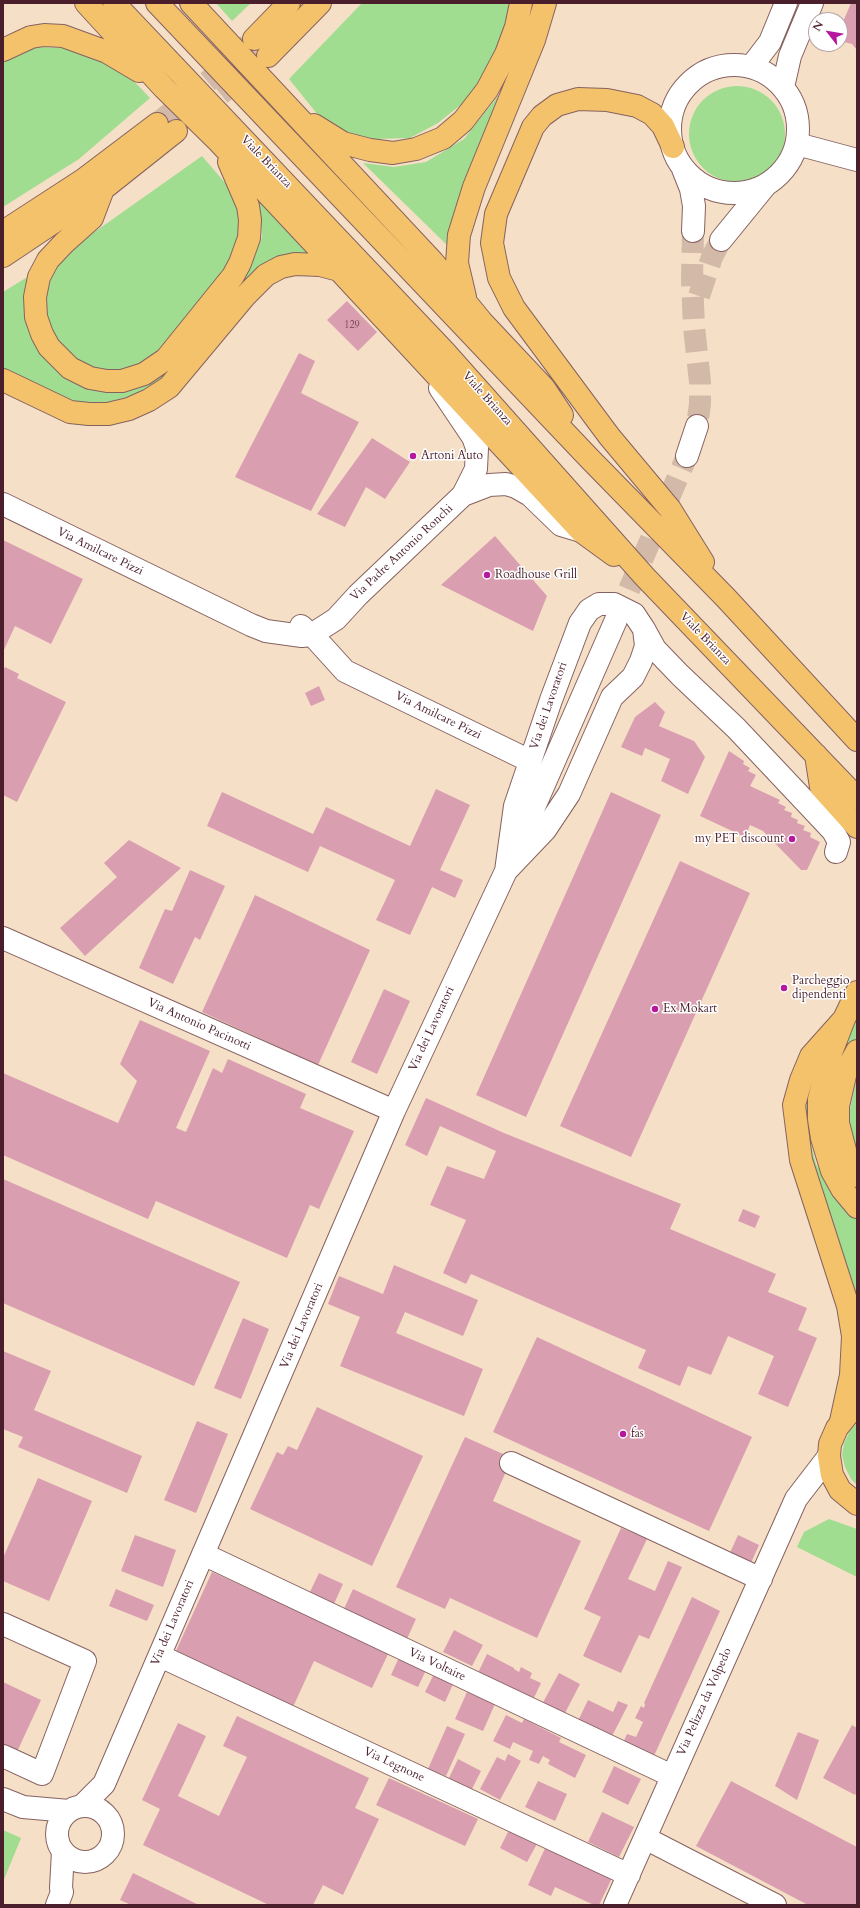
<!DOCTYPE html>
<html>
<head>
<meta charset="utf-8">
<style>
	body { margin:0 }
	#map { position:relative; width:860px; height:1908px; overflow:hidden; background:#f5dfc6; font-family:Cardo,serif }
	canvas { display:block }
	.frame { position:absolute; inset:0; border:4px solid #4a1f2b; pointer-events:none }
	.north { position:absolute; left:808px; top:12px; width:40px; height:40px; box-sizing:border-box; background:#fff; border:1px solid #b7a5aa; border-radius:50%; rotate:301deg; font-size:11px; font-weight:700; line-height:16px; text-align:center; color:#4a1f2b }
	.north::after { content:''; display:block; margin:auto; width:14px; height:18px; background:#b5179e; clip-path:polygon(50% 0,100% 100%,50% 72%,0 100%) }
</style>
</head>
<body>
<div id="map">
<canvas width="860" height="1908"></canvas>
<div class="frame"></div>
<div class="north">N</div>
</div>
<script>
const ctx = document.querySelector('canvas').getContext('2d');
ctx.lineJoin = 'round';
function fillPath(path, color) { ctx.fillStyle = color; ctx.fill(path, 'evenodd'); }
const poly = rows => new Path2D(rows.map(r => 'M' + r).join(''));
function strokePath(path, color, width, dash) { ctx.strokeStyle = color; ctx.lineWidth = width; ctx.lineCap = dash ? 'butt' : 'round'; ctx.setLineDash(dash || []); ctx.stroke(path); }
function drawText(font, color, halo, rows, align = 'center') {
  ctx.font = font + ' Cardo,serif'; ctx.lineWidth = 3; ctx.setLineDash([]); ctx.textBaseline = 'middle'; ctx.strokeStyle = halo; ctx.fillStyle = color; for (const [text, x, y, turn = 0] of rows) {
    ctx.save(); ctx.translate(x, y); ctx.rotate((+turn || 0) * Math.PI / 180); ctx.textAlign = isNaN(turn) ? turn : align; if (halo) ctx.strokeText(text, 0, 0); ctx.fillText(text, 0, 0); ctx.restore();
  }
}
fillPath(poly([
	[216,3,251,3,232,21],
	[362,3,509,3,503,33,489,66,468,99,438,123,410,138,375,139,344,135,318,115,289,79],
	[34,47,66,48,103,60,129,76,150,98,79,159,3,207,3,60],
	'689 134a48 48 0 1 1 96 0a48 48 0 1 1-96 0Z',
	[499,95,469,170,455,208,449,247,363,163,394,167,426,162,464,139],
	[202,156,238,198,242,218,233,261,154,357,139,367,122,371,105,370,90,367,64,351,48,326,45,293,51,274,69,250],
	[256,192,316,256,237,292,255,256,262,237,261,220],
	[29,276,25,294,75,380,175,365,161,381,145,393,103,405,63,401,3,370,3,292],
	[857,1015,857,1038,846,1054,834,1062],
	[857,1076,857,1149,846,1129],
	[804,1105,809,1105,810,1140,816,1164,840,1201,857,1219,857,1307,847,1266,813,1167],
	[857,1423,857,1485,851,1479,845,1467,842,1455,844,1443,850,1431],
	[829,1519,857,1529,857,1577,797,1547,804,1532],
	[3,1830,21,1838,3,1882]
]), '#a1dd90');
fillPath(poly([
	[851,3,857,3,857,50,852,44,840,41,840,29],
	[347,301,377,332,358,351,327,320],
	[299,353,315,361,301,393,359,422,311,511,235,477],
	[372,438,410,462,385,499,366,487,345,527,317,514],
	[495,536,547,596,533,631,441,585],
	[3,540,83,579,51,644,15,626,3,652],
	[5,667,19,674,17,678,66,702,17,802,3,795,3,671],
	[319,686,325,700,311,706,305,693],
	[655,702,665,712,659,726,694,741,705,757,688,794,661,781,670,759,645,748,642,756,621,747,635,717],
	[729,751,744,761,743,764,750,768,748,771,756,775,750,786,780,800,778,803,786,807,784,810,792,813,791,817,798,820,797,823,805,826,803,830,811,833,810,837,820,842,807,870,801,870,763,831,750,825,745,837,700,816],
	[436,789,470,805,440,870,463,880,455,898,432,887,410,935,376,920,395,880,320,846,308,872,207,826,222,792,313,834,326,807,410,846],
	[611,792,661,815,526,1117,476,1095],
	[129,840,181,868,85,956,60,928,117,877,104,863],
	[680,861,750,893,631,1157,560,1126],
	[190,870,225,886,200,940,195,937,173,984,139,968,165,909,172,911],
	[255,895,370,950,318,1065,202,1012],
	[384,989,410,1001,377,1074,351,1062],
	[140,1020,210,1051,176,1128,186,1132,213,1068,222,1073,228,1059,306,1094,300,1108,354,1131,319,1209,310,1205,287,1258,156,1201,148,1219,3,1155,3,1073,118,1123,137,1081,120,1064],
	[426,1098,504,1133,681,1204,670,1229,776,1274,768,1292,807,1308,798,1330,817,1338,788,1407,758,1394,774,1356,728,1336,711,1375,688,1366,680,1386,638,1368,646,1350,471,1274,466,1284,443,1273,466,1220,430,1205,447,1166,484,1179,496,1151,440,1126,427,1156,405,1145],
	[3,1179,240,1282,194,1386,3,1303],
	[743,1209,760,1216,755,1228,738,1221],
	[394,1265,478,1300,463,1336,405,1312,396,1333,483,1369,464,1416,340,1366,360,1317,328,1304,339,1276,383,1294],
	[243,1318,269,1329,241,1399,214,1388],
	[537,1337,752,1437,709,1531,493,1432],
	[3,1351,51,1371,34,1410,142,1456,127,1493,18,1447,23,1437,3,1429],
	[317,1407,423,1456,372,1566,250,1509,277,1452,283,1455,288,1446,297,1450],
	[197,1421,228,1434,196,1513,164,1500],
	[465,1437,512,1458,493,1501,581,1541,537,1638,450,1598,445,1609,396,1587],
	[38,1478,92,1501,49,1601,3,1581,3,1558],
	[621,1528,647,1539,628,1579,655,1591,668,1561,682,1567,649,1639,639,1635,621,1673,583,1656,601,1617,584,1609],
	[135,1535,176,1550,163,1587,121,1571],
	[738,1535,759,1545,750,1565,729,1555],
	[212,1572,389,1652,372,1688,314,1661,293,1707,175,1653],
	[319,1573,343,1584,333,1606,309,1594],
	[116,1589,154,1605,147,1621,109,1606],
	[353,1589,416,1619,406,1641,343,1611],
	[692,1597,720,1611,653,1758,622,1745,627,1734,636,1737,643,1722,635,1718,641,1706,644,1708,645,1704,644,1703],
	[454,1630,483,1645,472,1666,443,1652],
	[401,1653,428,1666,418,1687,391,1675],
	[487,1654,514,1668,514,1669,519,1672,521,1667,532,1673,530,1678,541,1683,532,1702,477,1675],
	[435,1672,454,1682,445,1702,425,1692],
	[559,1673,580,1684,563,1717,541,1706],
	[3,1682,41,1700,16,1754,3,1748],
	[467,1692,495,1704,483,1731,455,1719],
	[588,1700,613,1712,618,1701,628,1705,610,1740,577,1723],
	[506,1715,522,1723,524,1719,561,1738,559,1742,586,1755,575,1778,548,1764,550,1760,543,1756,539,1764,529,1760,533,1751,513,1742,510,1749,493,1741],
	[237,1716,369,1778,355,1808,379,1819,343,1895,323,1885,313,1905,269,1905,143,1845,160,1809,142,1800,178,1723,206,1736,178,1796,219,1816,247,1757,223,1746],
	[852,1725,857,1728,857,1791,855,1795,823,1778],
	[447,1726,465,1734,446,1776,428,1769],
	[798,1732,819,1740,797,1800,775,1786],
	[508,1754,521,1761,500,1800,480,1789,497,1757,505,1761],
	[458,1759,481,1771,471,1791,448,1780],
	[614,1766,641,1779,628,1805,602,1792],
	[389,1778,478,1819,465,1846,376,1805],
	[538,1781,567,1794,555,1821,525,1807],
	[731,1781,857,1847,857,1905,808,1905,696,1846],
	[602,1812,634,1827,619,1857,588,1842],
	[510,1828,538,1842,527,1862,500,1848],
	[547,1844,613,1876,599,1905,594,1905,555,1887,551,1896,528,1885],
	[133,1873,199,1905,131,1905,120,1900]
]), '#da9eb1');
strokePath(poly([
	[693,231,692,280,694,327,700,382,700,404,697,426],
	[699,296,712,257,721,240],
	[616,620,687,456]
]), '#d3b9a7', 22, [22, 11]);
strokePath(poly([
	[195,115,266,57],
	[157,124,213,77,252,41]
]), '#d3b9a7', 22, [22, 11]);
const minor = poly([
	'670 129a64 64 0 1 1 128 0a64 64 0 1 1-128 0Z',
	[751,67,770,42,786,3],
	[783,87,790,56,812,3],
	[797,144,857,160],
	[683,169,691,189,694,206,693,231],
	[721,240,765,186],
	[440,388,473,437,477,448,476,469,463,495],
	[687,456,697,426],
	[3,504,251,625,266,631,302,636,311,635,336,619,358,595,463,495,489,485,506,484,516,487,530,495,561,525,581,531],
	[599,604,614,604,634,614,644,629,646,646,641,661,633,677,612,697,569,794,545,830,506,871,515,806,551,700,580,623,589,610,599,604],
	[301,626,316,639,345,671,530,761],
	[644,629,655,649,680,675,736,728,833,831,839,842,836,852],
	[3,938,394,1111],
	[511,1463,761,1579],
	[203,1554,672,1776],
	[3,1624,85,1661,42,1774,3,1756],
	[160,1656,629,1875],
	[3,1799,23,1807,69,1811],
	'57 1834a28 28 0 1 1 56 0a28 28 0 1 1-56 0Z',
	[82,1806,104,1784,394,1111,506,871,616,620],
	[645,1838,775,1905],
	[57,1905,62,1892,61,1888,63,1851],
	[615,1905,796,1499,829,1456]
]);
const major = poly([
	[857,1408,849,1413,837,1428,830,1444,829,1456,832,1475,840,1490,857,1504]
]);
const highway = poly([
	[86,3,164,88,219,142,339,270,581,531,614,555],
	[114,3,444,351,645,577,857,798],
	[157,3,589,458,726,598,857,740],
	[191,3,433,262,482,322,544,388,562,415],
	[254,39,289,3],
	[3,50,31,37,44,35,63,36,107,52,139,71],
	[268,56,320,3],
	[314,125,343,143,370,150,393,153,416,149,443,138,463,121,487,90,506,54,516,27,521,3],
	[673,147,663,126,652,114,637,106,607,100,578,99,557,105,542,116,533,127,496,214,492,243,499,278,514,308,609,436,670,509,703,562],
	[103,189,92,218,64,243,48,260,39,277,35,297,36,317,42,334,49,347,70,368,90,378,107,381,122,381,144,374,166,359,233,276,240,263,249,238,250,220,248,206,229,162],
	[3,232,83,180,157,124],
	[3,256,103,189,176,131],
	[465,297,457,263,459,235,474,187,534,40,545,3],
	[3,380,70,412,89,414,108,414,129,409,149,400,169,387,245,296,266,275,281,267,295,264,320,265,339,270],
	[816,755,821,787,857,827],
	[857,992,844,1019,829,1058,819,1099,819,1119,822,1138,832,1171,842,1189,857,1207],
	[857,1051,846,1071,838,1106,838,1123,847,1158,857,1176],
	[841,1421,851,1375,853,1336,848,1306,801,1160,794,1105,801,1080,811,1056,844,1019]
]);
strokePath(minor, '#866261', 24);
strokePath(major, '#866261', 24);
strokePath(highway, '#866261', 24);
strokePath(minor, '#fff', 22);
strokePath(major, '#f3c26a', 22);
strokePath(highway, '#f3c26a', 22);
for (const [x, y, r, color] of [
	[413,456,4,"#b5179e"],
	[487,575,4,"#b5179e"],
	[792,839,4,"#b5179e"],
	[784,988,4,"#b5179e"],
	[655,1009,4,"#b5179e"],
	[623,1434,4,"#b5179e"]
]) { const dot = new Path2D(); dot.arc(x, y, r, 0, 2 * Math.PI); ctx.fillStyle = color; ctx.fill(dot); strokePath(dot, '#fff', 1.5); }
drawText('10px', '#6e3f4c', null, [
	["129",352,326]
]);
drawText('12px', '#4a1f2b', '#fff', [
	["Viale Brianza",266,162,46],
	["Viale Brianza",487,399,48],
	["Via Amilcare Pizzi",100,552,26],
	["Via Padre Antonio Ronchi",402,553,-43],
	["Viale Brianza",705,639,46],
	["Via dei Lavoratori",549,706,-71],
	["Via Amilcare Pizzi",438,716,26],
	["Via Antonio Pacinotti",199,1025,24],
	["Via dei Lavoratori",432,1029,-65],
	["Via dei Lavoratori",302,1326,-67],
	["Via dei Lavoratori",173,1623,-67],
	["Via Voltaire",437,1665,25],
	["Via Pelizza da Volpedo",705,1702,-66],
	["Via Legnone",394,1765,25]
]);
drawText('12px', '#4a1f2b', '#fff', [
	["Artoni Auto",421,456],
	["Roadhouse Grill",495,575],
	["my PET discount",784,839,"right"],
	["Parcheggio",792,981],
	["dipendenti",792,995],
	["Ex Mokart",663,1009],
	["fas",631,1434]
], 'left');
</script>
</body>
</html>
